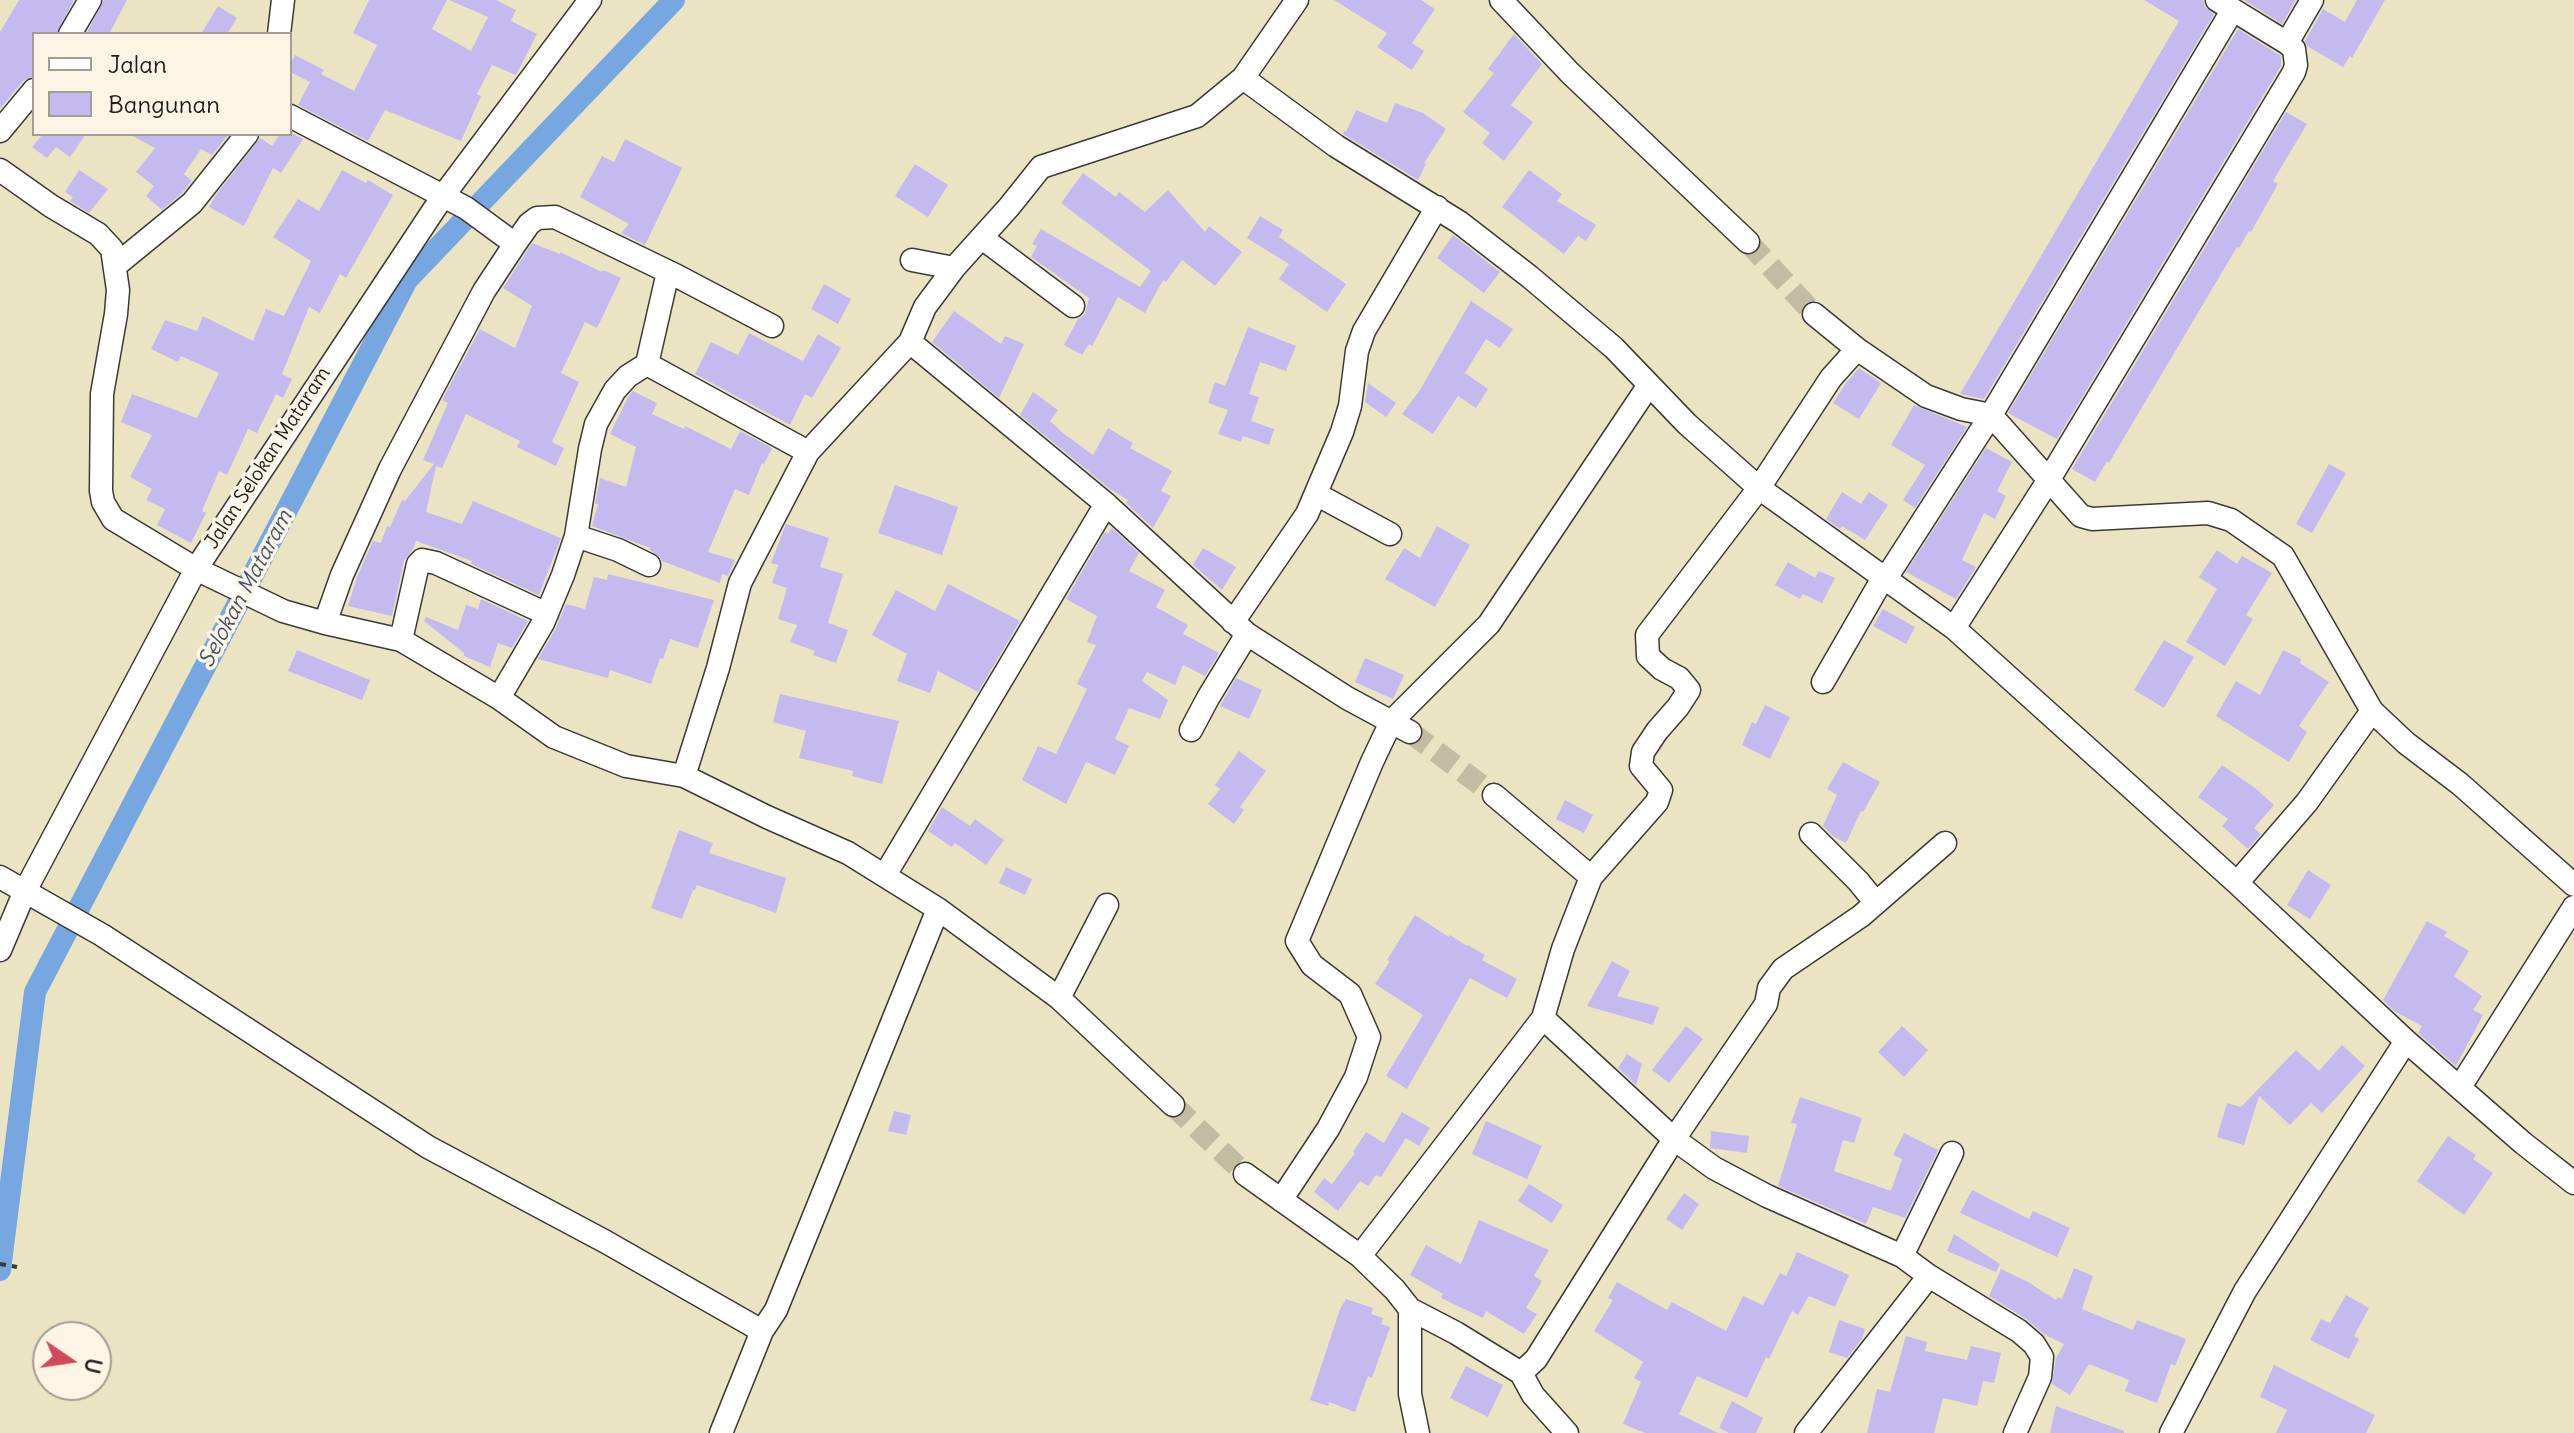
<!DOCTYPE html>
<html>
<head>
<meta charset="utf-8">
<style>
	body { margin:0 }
	#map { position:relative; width:2574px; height:1433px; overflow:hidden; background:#ebe4c3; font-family:Delius,sans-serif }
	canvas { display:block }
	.legend { position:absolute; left:32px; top:32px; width:260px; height:104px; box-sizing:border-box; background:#fcf5e5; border:2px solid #a29e95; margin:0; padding:10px 14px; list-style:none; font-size:24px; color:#1c1c1c }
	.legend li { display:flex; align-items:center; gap:16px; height:40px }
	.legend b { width:40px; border:2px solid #a29e95 }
	.north { position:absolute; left:32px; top:1321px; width:80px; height:80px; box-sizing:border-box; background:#fcf5e5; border:2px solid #a29e95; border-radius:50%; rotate:103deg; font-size:22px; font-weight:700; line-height:32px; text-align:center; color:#1c1c1c }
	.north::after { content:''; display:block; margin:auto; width:28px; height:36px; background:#d1495b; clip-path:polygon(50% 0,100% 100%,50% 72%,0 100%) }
</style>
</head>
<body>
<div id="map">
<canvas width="2574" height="1433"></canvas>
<ul class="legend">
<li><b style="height:10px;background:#fff"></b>Jalan</li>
<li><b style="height:22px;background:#c5baf0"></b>Bangunan</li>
</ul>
<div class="north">U</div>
</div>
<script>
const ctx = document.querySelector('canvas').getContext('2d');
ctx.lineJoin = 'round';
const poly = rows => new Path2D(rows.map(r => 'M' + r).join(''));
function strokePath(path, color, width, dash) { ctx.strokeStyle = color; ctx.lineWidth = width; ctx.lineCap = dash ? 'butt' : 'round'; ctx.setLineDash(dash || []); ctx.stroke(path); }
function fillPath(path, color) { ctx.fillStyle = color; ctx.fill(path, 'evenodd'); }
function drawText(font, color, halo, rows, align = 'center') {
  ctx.font = font + ' Delius,sans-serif'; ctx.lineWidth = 7; ctx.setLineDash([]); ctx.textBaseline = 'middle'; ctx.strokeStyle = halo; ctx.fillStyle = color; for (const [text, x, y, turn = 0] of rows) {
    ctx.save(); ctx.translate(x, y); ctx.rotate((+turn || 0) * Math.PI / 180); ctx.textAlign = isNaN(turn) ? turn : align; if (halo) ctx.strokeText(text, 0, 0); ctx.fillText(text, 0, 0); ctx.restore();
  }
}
strokePath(poly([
	[0,1270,35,992,407,280,674,0]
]), '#76a7e1', 22);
fillPath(poly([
	[19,0,74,0,56,34,34,34,34,76,23,81,0,109,0,32],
	[104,0,127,0,109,34,86,34],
	[369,0,447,0,432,29,471,51,488,17,449,0,496,0,516,10,511,21,537,34,516,75,492,65,477,94,481,96,461,141,385,110,368,141,298,105,310,82,290,72,290,65,295,55,324,70,321,74,354,91,377,45,353,33],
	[1334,0,1421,0,1435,9,1412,43,1424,51,1412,70,1377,47,1387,33],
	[2144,0,2203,0,2205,7,2214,14,1984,399,1960,394,2179,21],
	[2244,0,2296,0,2282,24],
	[2357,0,2385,0,2352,58,2350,56,2343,67,2307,46,2305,41,2323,9,2345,22],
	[218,6,237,18,227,34,201,34],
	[2238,29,2281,56,2281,66,2057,439,2008,413],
	[1514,34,1542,64,1511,105,1533,122,1504,161,1482,143,1490,133,1463,112,1494,73,1488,69],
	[1395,103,1423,113,1446,129,1424,163,1426,164,1418,180,1343,134,1344,131,1346,132,1356,110,1387,123],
	[2286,112,2307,124,2273,181,2278,184,2251,232,2249,231,2239,248,2237,247,2109,463,2107,461,2095,482,2072,469],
	[290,132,303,139,281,173,273,168,244,226,209,207,216,195,260,138,272,146,280,134,290,134],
	[40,134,86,134,70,157,56,147,47,158,32,147,42,135],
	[129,134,229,134,212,155,201,149,184,174,192,181,182,193,162,210,146,196,154,186,136,172,155,148],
	[625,139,682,168,645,245,621,233,629,224,580,197,602,156,614,162],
	[915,164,948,185,928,217,895,196],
	[79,170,108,189,89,213,70,201,73,197,65,192],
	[342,170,366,183,368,180,393,195,346,278,340,274,320,313,309,307,282,374,292,379,283,398,276,394,257,433,248,429,227,475,219,471,202,511,206,513,191,543,157,525,165,509,146,500,152,489,130,477,152,435,121,422,132,394,197,418,219,373,181,356,178,362,151,349,165,320,197,331,203,316,253,341,266,309,284,316,311,261,273,237,298,199,319,211],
	[1529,170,1562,194,1557,201,1596,225,1586,241,1578,236,1564,254,1502,207],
	[1083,173,1116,197,1119,192,1145,212,1168,190,1205,232,1209,226,1242,252,1215,286,1182,260,1166,282,1163,280,1145,313,1118,297,1092,346,1089,344,1082,355,1064,345,1078,319,1085,314,1089,298,1031,257,1037,246,1032,244,1041,229,1140,287,1151,271,1061,203],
	[1260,216,1283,230,1279,237,1346,284,1327,312,1279,279,1289,264,1247,238],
	[1453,235,1500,272,1484,293,1437,258],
	[532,243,560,254,560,252,602,272,603,270,621,278,597,328,585,322,561,373,579,382,552,442,564,448,556,466,517,447,520,441,466,414,442,468,436,466,426,512,462,524,473,501,561,538,539,595,471,564,472,561,416,541,413,549,404,561,392,616,348,606,357,577,373,541,381,543,387,526,390,527,402,500,405,501,434,464,423,460,448,403,442,400,480,329,515,348,532,306,503,288],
	[824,284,851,299,838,324,811,309],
	[1471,301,1513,329,1500,348,1486,339,1465,373,1488,389,1476,408,1458,396,1433,434,1402,414,1420,390],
	[954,311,1001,344,1005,336,1024,344,999,398,932,342],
	[1248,327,1296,346,1286,371,1260,362,1249,394,1259,397,1251,421,1274,429,1269,445,1243,436,1241,442,1218,434,1228,410,1208,403,1215,382,1225,386],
	[749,333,803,361,818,334,841,348,812,398,805,394,790,425,695,374,711,342,738,355],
	[1859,368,1881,383,1859,419,1833,403,1846,383],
	[1368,383,1396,403,1386,417,1365,402],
	[633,391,657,403,652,414,684,429,685,426,731,449,740,431,772,448,764,464,762,463,749,495,735,489,708,552,735,560,728,576,722,574,720,583,662,561,660,557,650,550,650,548,592,526,598,504,595,504,600,478,626,487,636,447,610,434,628,397],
	[1033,392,1058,410,1050,421,1063,433,1093,455,1108,428,1133,443,1130,448,1172,471,1161,491,1171,496,1153,528,1126,503,1128,500,1110,489,1020,415],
	[1914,405,1967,427,1915,508,1903,500,1925,465,1891,445],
	[1986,448,2012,462,1997,491,2006,496,1995,519,1984,513,1962,560,1976,567,1956,599,1906,572],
	[2329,464,2346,473,2312,533,2296,524],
	[895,485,958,507,942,555,878,533],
	[1842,492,1861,504,1869,492,1888,505,1865,540,1842,526,1840,529,1826,519],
	[786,524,829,538,820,567,843,574,828,623,848,630,836,663,813,655,815,651,790,642,797,625,778,619,787,588,772,583,778,565,771,563],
	[1437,526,1470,545,1435,607,1385,579,1404,548,1420,558],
	[1112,528,1139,553,1129,571,1165,590,1156,607,1188,625,1183,634,1219,653,1205,676,1183,665,1175,685,1147,672,1142,681,1168,700,1160,719,1129,708,1115,739,1129,746,1115,775,1086,762,1066,804,1022,780,1038,746,1056,754,1087,689,1077,684,1096,645,1087,642,1097,616,1066,599,1105,532,1108,534],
	[1203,548,1236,567,1222,590,1193,565],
	[2217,550,2237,564,2242,556,2272,573,2246,615,2253,619,2225,666,2186,642,2217,589,2199,577],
	[1788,562,1815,578,1819,571,1835,578,1822,603,1803,594,1800,599,1775,585],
	[608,574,714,600,698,648,670,639,663,659,660,658,651,684,610,670,608,678,538,659,555,630,566,604,585,609,594,577,607,580],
	[948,584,1020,621,978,692,938,671,930,693,897,681,907,654,872,635,896,590,935,611],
	[481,599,528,621,512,648,498,643,490,667,464,656,464,653,424,621,426,617,458,630,466,605,478,609],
	[1883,609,1915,627,1906,644,1873,626],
	[2164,640,2194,657,2164,708,2134,690],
	[297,650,370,680,362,700,288,671],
	[2283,650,2301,659,2300,663,2329,682,2299,726,2307,732,2289,762,2216,716,2236,681,2260,695],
	[1365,658,1404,675,1393,699,1355,682],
	[1236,678,1262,690,1249,719,1220,706],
	[780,694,899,721,882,784,852,776,853,771,799,758,806,731,773,722],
	[1765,705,1790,717,1770,759,1742,745,1752,722,1756,724],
	[1239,751,1266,771,1240,807,1244,810,1234,824,1208,804,1220,789,1215,785],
	[1843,762,1880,782,1863,812,1861,811,1846,843,1834,837,1823,826,1837,795,1827,789],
	[2222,765,2255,788,2274,805,2254,828,2261,834,2248,849,2222,826,2228,819,2198,797],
	[1565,800,1593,815,1584,833,1556,819],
	[942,807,970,826,975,819,1004,840,986,865,955,843,952,847,928,831],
	[679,830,713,843,709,853,786,878,776,913,697,885,695,890,693,890,682,919,651,908],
	[1006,867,1032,879,1025,895,999,883],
	[2308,870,2331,885,2310,919,2287,905],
	[1415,915,1449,937,1450,935,1467,946,1468,945,1485,955,1482,960,1517,979,1507,998,1470,978,1407,1089,1386,1076,1423,1015,1375,984,1390,961,1387,960],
	[2427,921,2447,932,2444,936,2469,951,2454,976,2482,996,2473,1010,2483,1015,2456,1066,2418,1033,2422,1026,2394,1011,2383,1000],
	[1612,961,1630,971,1617,996,1659,1007,1653,1025,1587,1006],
	[1686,1026,1703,1039,1669,1083,1652,1070],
	[1902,1026,1928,1050,1904,1077,1878,1052],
	[2342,1045,2365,1066,2322,1113,2311,1103,2290,1125,2259,1096,2244,1145,2217,1137,2227,1103,2241,1107,2296,1050,2319,1071],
	[1627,1054,1642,1064,1636,1085,1618,1068],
	[1800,1097,1862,1118,1854,1143,1843,1140,1834,1171,1891,1191,1902,1159,1893,1155,1904,1133,1938,1150,1905,1218,1873,1207,1866,1224,1778,1186,1797,1124,1791,1123],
	[894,1111,911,1115,906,1135,888,1131],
	[1402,1112,1430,1128,1419,1146,1406,1138,1381,1177,1376,1175,1368,1186,1360,1181,1338,1211,1314,1192,1324,1178,1332,1184,1355,1153,1353,1152,1366,1132,1384,1143],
	[1486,1121,1542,1146,1527,1179,1472,1154],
	[1711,1131,1749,1136,1747,1153,1710,1148],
	[2448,1136,2476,1155,2473,1159,2493,1173,2464,1215,2417,1181],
	[1529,1184,1563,1205,1552,1223,1518,1201],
	[1972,1190,2029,1219,2033,1211,2070,1228,2057,1257,1960,1213],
	[1684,1193,1699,1204,1682,1230,1666,1219],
	[1479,1220,1549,1250,1534,1276,1542,1281,1526,1308,1537,1314,1524,1334,1486,1311,1483,1318,1441,1298,1443,1294,1410,1275,1426,1245,1461,1264],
	[1954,1234,2000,1264,1996,1272,1947,1251],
	[1797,1252,1849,1275,1835,1307,1809,1296,1798,1315,1792,1311,1769,1359,1766,1357,1747,1398,1697,1376,1679,1414,1718,1433,1645,1433,1623,1424,1641,1382,1634,1378,1643,1362,1594,1331,1613,1300,1608,1298,1617,1282,1667,1310,1672,1302,1726,1331,1743,1296,1763,1305,1780,1273,1786,1276],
	[2074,1268,2093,1276,2082,1309,2133,1330,2137,1320,2186,1339,2175,1366,2171,1364,2157,1403,2125,1391,2129,1380,2089,1364,2070,1395,2052,1384,2056,1358,2064,1344,2045,1335,2026,1319,1989,1296,2001,1269,2028,1282,2056,1300,2058,1297,2062,1299],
	[2346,1295,2369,1308,2354,1336,2359,1339,2349,1359,2310,1340,2321,1319,2330,1323],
	[1346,1299,1373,1308,1371,1314,1383,1318,1381,1324,1390,1327,1372,1378,1368,1376,1355,1412,1329,1402,1328,1406,1310,1400,1340,1309],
	[1839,1320,1865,1329,1862,1339,1847,1358,1829,1352],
	[1906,1336,1927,1342,1925,1351,1967,1360,1971,1346,2001,1353,1994,1383,1983,1381,1977,1406,1943,1398,1934,1433,1867,1433,1877,1389,1890,1392],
	[2274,1365,2375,1415,2366,1433,2276,1433,2287,1410,2260,1397],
	[1466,1366,1503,1385,1488,1417,1450,1398],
	[1732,1401,1763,1418,1756,1433,1729,1433,1719,1428],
	[2056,1406,2124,1431,2124,1433,2050,1433]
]), '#c5baf0');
strokePath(poly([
	[1748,242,1814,314],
	[1410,732,1494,795],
	[1173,1105,1245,1174]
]), '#c2bca2', 22, [22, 11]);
const minor = poly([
	[1501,0,1570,73,1748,242],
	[2217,0,2287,43],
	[70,34,90,0],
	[279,34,283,0],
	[1243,78,1336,146,1459,222,1530,277,1614,348,1687,424,1759,488,1647,635,1648,656,1662,669,1679,678,1689,690,1678,707,1657,731,1643,752,1641,766,1661,790,1657,802,1591,877,1563,949,1543,1018,1360,1256],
	[290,116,466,208,515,244,529,224,537,218,555,217,677,276,772,326],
	[0,131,34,90],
	[0,170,51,206,98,234,112,249,118,290,116,314,102,394,101,491,103,502,113,519,196,569,283,611,325,623,401,640,499,698,554,737,626,766,684,776,767,817,848,853,938,909,1059,998,1173,1105],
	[982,238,1073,306],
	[912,260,954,268],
	[115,266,192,203,247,134],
	[1814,314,1857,349,1926,396,1961,409,1991,415,2081,516,2092,519,2208,513,2231,520,2283,556,2372,711,2406,743,2460,784,2574,885],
	[910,342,1106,504,1247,634,1347,698,1410,732],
	[1857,349,1831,378,1759,488,1954,628,2237,883,2406,1041,2523,1143,2574,1183],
	[647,364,808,452],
	[1316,494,1390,534],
	[576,536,618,550,649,565],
	[1233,622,1307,514,1342,432,1350,406,1357,351,1364,331,1437,207],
	[325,623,342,575,390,469,484,291,515,244],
	[1954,628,2048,481,2294,72,2296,65,2294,49,2287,43,2312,0],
	[401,640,418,564,422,560,436,563,547,614],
	[1823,682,1883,578,1892,569,1991,415,2232,11],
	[499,698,543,623,563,575,576,536,590,449,596,424,615,390,628,376,647,364,668,272],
	[1191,730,1208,698,1247,634],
	[684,776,718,668,740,583,808,452,910,342,925,307,954,268,1009,207,1041,167,1197,116,1243,78,1297,0],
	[1494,795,1591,877],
	[1811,834,1858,881,1876,903],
	[885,875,1106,504],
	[0,877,102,935,428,1147,606,1242,762,1331],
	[2237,883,2307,802,2372,711],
	[0,950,25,891,196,569,443,196,590,0],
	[1059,998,1107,905],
	[1543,1018,1674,1139,1714,1168,1767,1196,1902,1256,1929,1276,2019,1331,2034,1344,2042,1357,2040,1377,2015,1433],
	[2460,1087,2574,907],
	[1245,1174,1360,1256,1395,1290,1410,1309,1410,1394,1418,1433],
	[1281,1200,1328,1129,1356,1077,1369,1037,1350,994,1312,965,1297,941,1372,762,1391,722,1489,624,1649,385],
	[1902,1256,1952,1153],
	[1410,1309,1456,1333,1521,1373,1533,1395,1567,1433],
	[1521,1373,1536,1359,1674,1139,1766,1004,1769,988,1783,969,1861,916,1945,843],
	[721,1433,762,1331,776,1310,938,909],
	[1806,1433,1929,1276],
	[2171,1433,2245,1291,2406,1041]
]);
strokePath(minor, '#3b3a35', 25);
strokePath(poly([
	[0,1264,17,1267]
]), '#3b3a35', 4, [6, 6]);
strokePath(minor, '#fff', 22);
drawText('20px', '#1c1c1c', '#fcf5e5', [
	["Jalan Selokan Mataram",268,458,-57]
]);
drawText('italic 22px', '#40546b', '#fcf5e5', [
	["Selokan Mataram",246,589,-62]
]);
</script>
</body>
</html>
